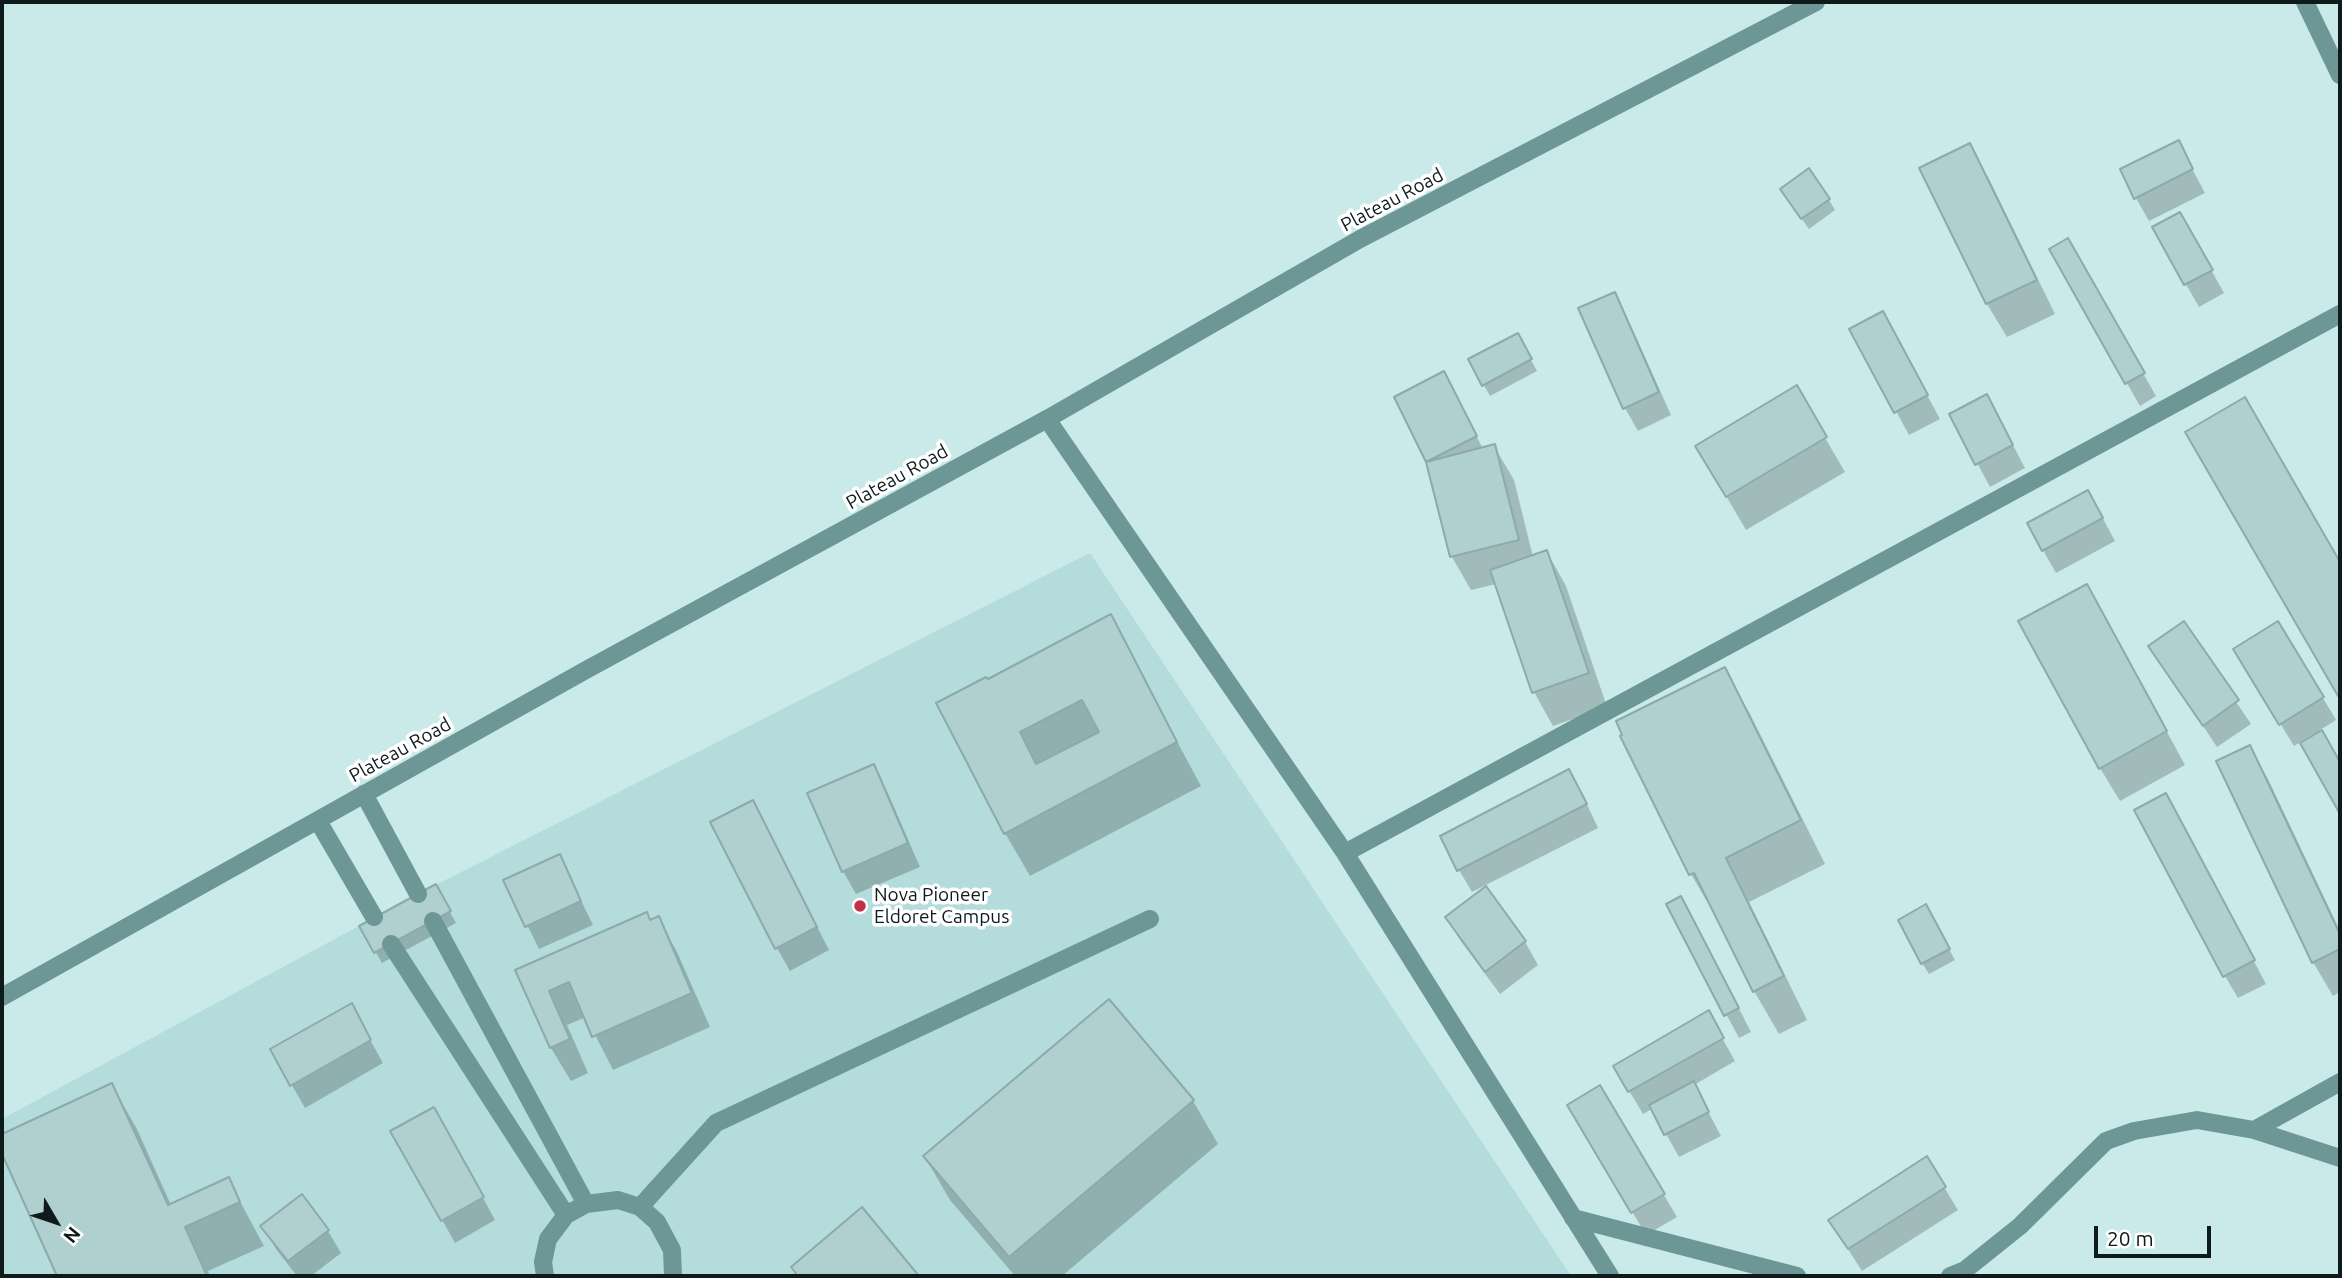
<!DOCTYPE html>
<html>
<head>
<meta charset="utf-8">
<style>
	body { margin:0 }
	#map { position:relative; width:2342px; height:1278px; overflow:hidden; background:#cae9e9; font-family:Ubuntu,sans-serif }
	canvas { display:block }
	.frame { position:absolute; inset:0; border:4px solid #0f1a1a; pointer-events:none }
	.north { position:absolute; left:21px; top:1187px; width:70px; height:70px; -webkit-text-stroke:5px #fff; paint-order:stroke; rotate:129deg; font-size:19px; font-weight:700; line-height:28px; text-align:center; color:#0f1a1a }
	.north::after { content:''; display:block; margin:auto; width:24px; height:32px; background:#0f1a1a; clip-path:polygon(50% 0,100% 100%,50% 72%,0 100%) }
	.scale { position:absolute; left:2094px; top:1226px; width:117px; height:32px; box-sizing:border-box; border:4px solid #0f1a1a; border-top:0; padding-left:9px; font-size:21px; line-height:24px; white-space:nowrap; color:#0f1a1a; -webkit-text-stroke:5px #fff; paint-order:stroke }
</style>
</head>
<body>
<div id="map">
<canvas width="2342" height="1278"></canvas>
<div class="frame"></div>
<div class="north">N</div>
<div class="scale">20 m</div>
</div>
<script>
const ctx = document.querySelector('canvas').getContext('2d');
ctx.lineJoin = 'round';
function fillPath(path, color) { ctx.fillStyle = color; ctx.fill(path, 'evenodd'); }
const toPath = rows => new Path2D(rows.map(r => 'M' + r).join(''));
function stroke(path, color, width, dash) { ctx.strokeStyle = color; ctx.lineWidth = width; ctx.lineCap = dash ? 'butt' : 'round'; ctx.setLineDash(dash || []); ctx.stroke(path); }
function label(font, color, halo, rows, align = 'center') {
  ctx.font = font + ' Ubuntu,sans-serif'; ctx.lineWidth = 7; ctx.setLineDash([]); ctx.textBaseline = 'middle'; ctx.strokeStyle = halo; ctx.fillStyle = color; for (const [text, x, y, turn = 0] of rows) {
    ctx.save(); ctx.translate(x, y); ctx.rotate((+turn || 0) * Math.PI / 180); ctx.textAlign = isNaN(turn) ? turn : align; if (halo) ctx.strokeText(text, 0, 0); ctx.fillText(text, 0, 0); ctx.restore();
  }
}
const built = toPath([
	[1090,553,1571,1276,2,1276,2,1119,418,894]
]);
const shadow = toPath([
	[2178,142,2205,193,2149,221,2136,198],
	[1969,145,1989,179,2055,314,2007,337,1987,304,1921,169],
	[1788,200,1829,200,1835,210,1809,229],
	[2180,214,2224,293,2199,307,2154,228],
	[2067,240,2156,396,2140,406,2051,250],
	[1614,294,1627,317,1671,415,1638,431,1625,408],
	[1852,330,1895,336,1940,419,1909,435],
	[1517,335,1537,371,1490,396,1470,360],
	[1796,388,1845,472,1746,530,1697,446],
	[1456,396,1483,449,1494,446,1514,480,1533,557,1547,552,1566,586,1607,707,1553,726,1534,692,1496,584,1471,590,1452,557,1428,461],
	[1987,396,2025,468,1990,487,1951,414],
	[2244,400,2340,565,2340,697,2187,433],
	[2101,515,2115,541,2056,573,2043,550],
	[1110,617,1201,786,1030,876,1005,833,987,682],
	[2106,620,2185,765,2120,801,2100,768],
	[2183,623,2251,724,2217,747,2150,646],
	[1724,669,1749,712,1825,864,1749,902,1807,1020,1779,1034,1754,991,1717,916,1716,917,1691,874],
	[2249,672,2323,698,2336,720,2320,730,2340,765,2340,810,2302,741,2294,746],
	[2250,747,2269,781,2340,931,2340,992,2333,996,2313,962],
	[873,766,886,789,920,867,856,894,843,871],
	[1582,794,1598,828,1472,892,1459,870],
	[2178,818,2266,984,2238,998,2225,976],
	[765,825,829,950,790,971,777,948],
	[559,856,593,925,539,949,505,880],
	[436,887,456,923,382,963,361,927],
	[1486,889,1525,942,1538,965,1500,994,1460,940,1447,917],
	[1668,905,1694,921,1751,1032,1739,1038],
	[1925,906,1955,960,1929,974,1922,963],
	[658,918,677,952,710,1027,613,1070,586,1017,567,1025,588,1073,571,1081,551,1048,518,971],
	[351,1006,383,1063,305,1108,272,1050],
	[1708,1013,1735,1061,1694,1085,1721,1136,1679,1157,1652,1109,1643,1114,1615,1067],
	[112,1086,137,1129,171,1205,228,1179,264,1246,208,1271,210,1276,59,1276,2,1150,2,1136],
	[1600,1088,1677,1217,1646,1235,1570,1106],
	[1193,1101,1218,1144,1062,1276,1015,1276,950,1200,925,1157],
	[393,1132,447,1132,495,1220,455,1243],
	[1944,1187,1958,1210,1862,1271,1844,1243],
	[862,1210,917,1276,798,1276,793,1267],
	[263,1226,328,1231,341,1253,311,1276,297,1276,276,1249]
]);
const building = toPath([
	[2179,140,2193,169,2134,199,2120,169,2179,140],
	[1970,143,2037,280,1986,304,1919,168,1970,143],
	[1809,168,1830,199,1801,219,1780,189,1809,168],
	[2180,212,2213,270,2184,285,2152,227,2180,212],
	[2068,238,2145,373,2125,384,2049,249,2068,238],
	[1615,292,1659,392,1623,409,1578,308,1615,292],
	[1883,311,1928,395,1894,413,1849,329,1883,311],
	[1518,333,1532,359,1482,386,1468,359,1518,333],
	[1444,371,1477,436,1426,462,1394,397,1444,371],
	[1797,385,1827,437,1726,497,1695,446,1797,385],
	[1987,394,2013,445,1975,465,1949,414,1987,394],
	[2245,397,2340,562,2340,694,2338,696,2185,432,2245,397],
	[1495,444,1519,540,1450,557,1426,462,1495,444],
	[2088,490,2103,518,2042,551,2027,523,2088,490],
	[1547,550,1589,673,1532,693,1490,570,1547,550],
	[2087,584,2167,731,2099,769,2018,621,2087,584],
	[1111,614,1177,742,1004,834,936,703,986,677,988,679,1111,614],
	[1082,700,1099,732,1036,764,1020,732,1082,700],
	[2184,621,2239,700,2203,726,2148,646,2184,621],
	[2278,621,2324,697,2279,725,2233,649,2278,621],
	[1725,667,1801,820,1726,858,1784,976,1753,992,1694,873,1689,875,1620,736,1622,735,1616,721,1725,667],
	[2322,730,2340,762,2340,814,2300,743,2322,730],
	[2250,745,2340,934,2340,949,2312,963,2216,761,2250,745],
	[874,764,908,843,842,872,807,793,874,764],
	[1569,769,1587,804,1457,871,1440,836,1569,769],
	[2166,793,2255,960,2223,977,2134,810,2166,793],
	[753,800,817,927,775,949,710,822,753,800],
	[560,854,581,901,525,927,503,880,560,854],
	[436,884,451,911,374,953,359,926,436,884],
	[1486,886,1526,941,1485,972,1445,917,1486,886],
	[1681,896,1739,1008,1724,1016,1666,904,1681,896],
	[1926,904,1950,949,1921,964,1898,920,1926,904],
	[647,912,650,920,659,916,692,993,592,1037,569,982,549,991,570,1039,550,1048,515,970,647,912],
	[1109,999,1194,1100,1009,1257,923,1156,1109,999],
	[352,1003,371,1040,290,1086,270,1049,352,1003],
	[1709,1010,1724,1038,1628,1092,1613,1066,1709,1010],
	[1694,1081,1709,1112,1664,1135,1649,1105,1694,1081],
	[112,1083,168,1205,229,1177,240,1202,185,1227,207,1276,57,1276,2,1154,2,1134,112,1083],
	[1600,1085,1665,1194,1631,1213,1567,1105,1600,1085],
	[434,1107,484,1197,441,1221,390,1131,434,1107],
	[1927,1156,1946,1187,1848,1249,1828,1220,1927,1156],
	[302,1194,329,1230,288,1261,260,1226,302,1194],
	[862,1207,919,1276,798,1276,791,1267,862,1207]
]);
const service = toPath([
	[364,794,418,894],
	[318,821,374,917],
	[433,921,586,1204],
	[391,944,566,1215],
	[640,1207,716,1123,1150,919],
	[545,1276,543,1262,548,1239,566,1215,586,1204,618,1200,640,1207,657,1222,672,1250,673,1276]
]);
const minor = toPath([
	[2305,2,2340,75],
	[1047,419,1345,853,1610,1276],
	[1345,853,2340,314],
	[2254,1130,2340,1082],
	[1573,1218,1797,1276],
	[1950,1276,1965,1270,2020,1226,2106,1141,2134,1131,2197,1120,2254,1130,2340,1158]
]);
const tertiary = toPath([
	[2,997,586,670,1047,419,1360,239,1816,2]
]);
const markers = [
	[860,906,7,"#c03049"]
];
const streetNames = [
	["Plateau Road",1392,200,-28],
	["Plateau Road",897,477,-29],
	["Plateau Road",400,750,-29]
];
const poiNames = [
	["Nova Pioneer",874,895],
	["Eldoret Campus",874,917]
];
fillPath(built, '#b4dcdc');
fillPath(shadow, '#0003');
fillPath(building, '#b0cfcf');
stroke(building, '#8daaaa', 2);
stroke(service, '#6d9696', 18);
stroke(minor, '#6d9696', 18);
stroke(tertiary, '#6d9696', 18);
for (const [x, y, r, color] of markers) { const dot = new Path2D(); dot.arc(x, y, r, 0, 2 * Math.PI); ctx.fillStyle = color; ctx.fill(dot); stroke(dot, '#fff', 2.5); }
label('19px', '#0f1a1a', '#fff', streetNames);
label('19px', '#0f1a1a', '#fff', poiNames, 'left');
</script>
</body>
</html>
